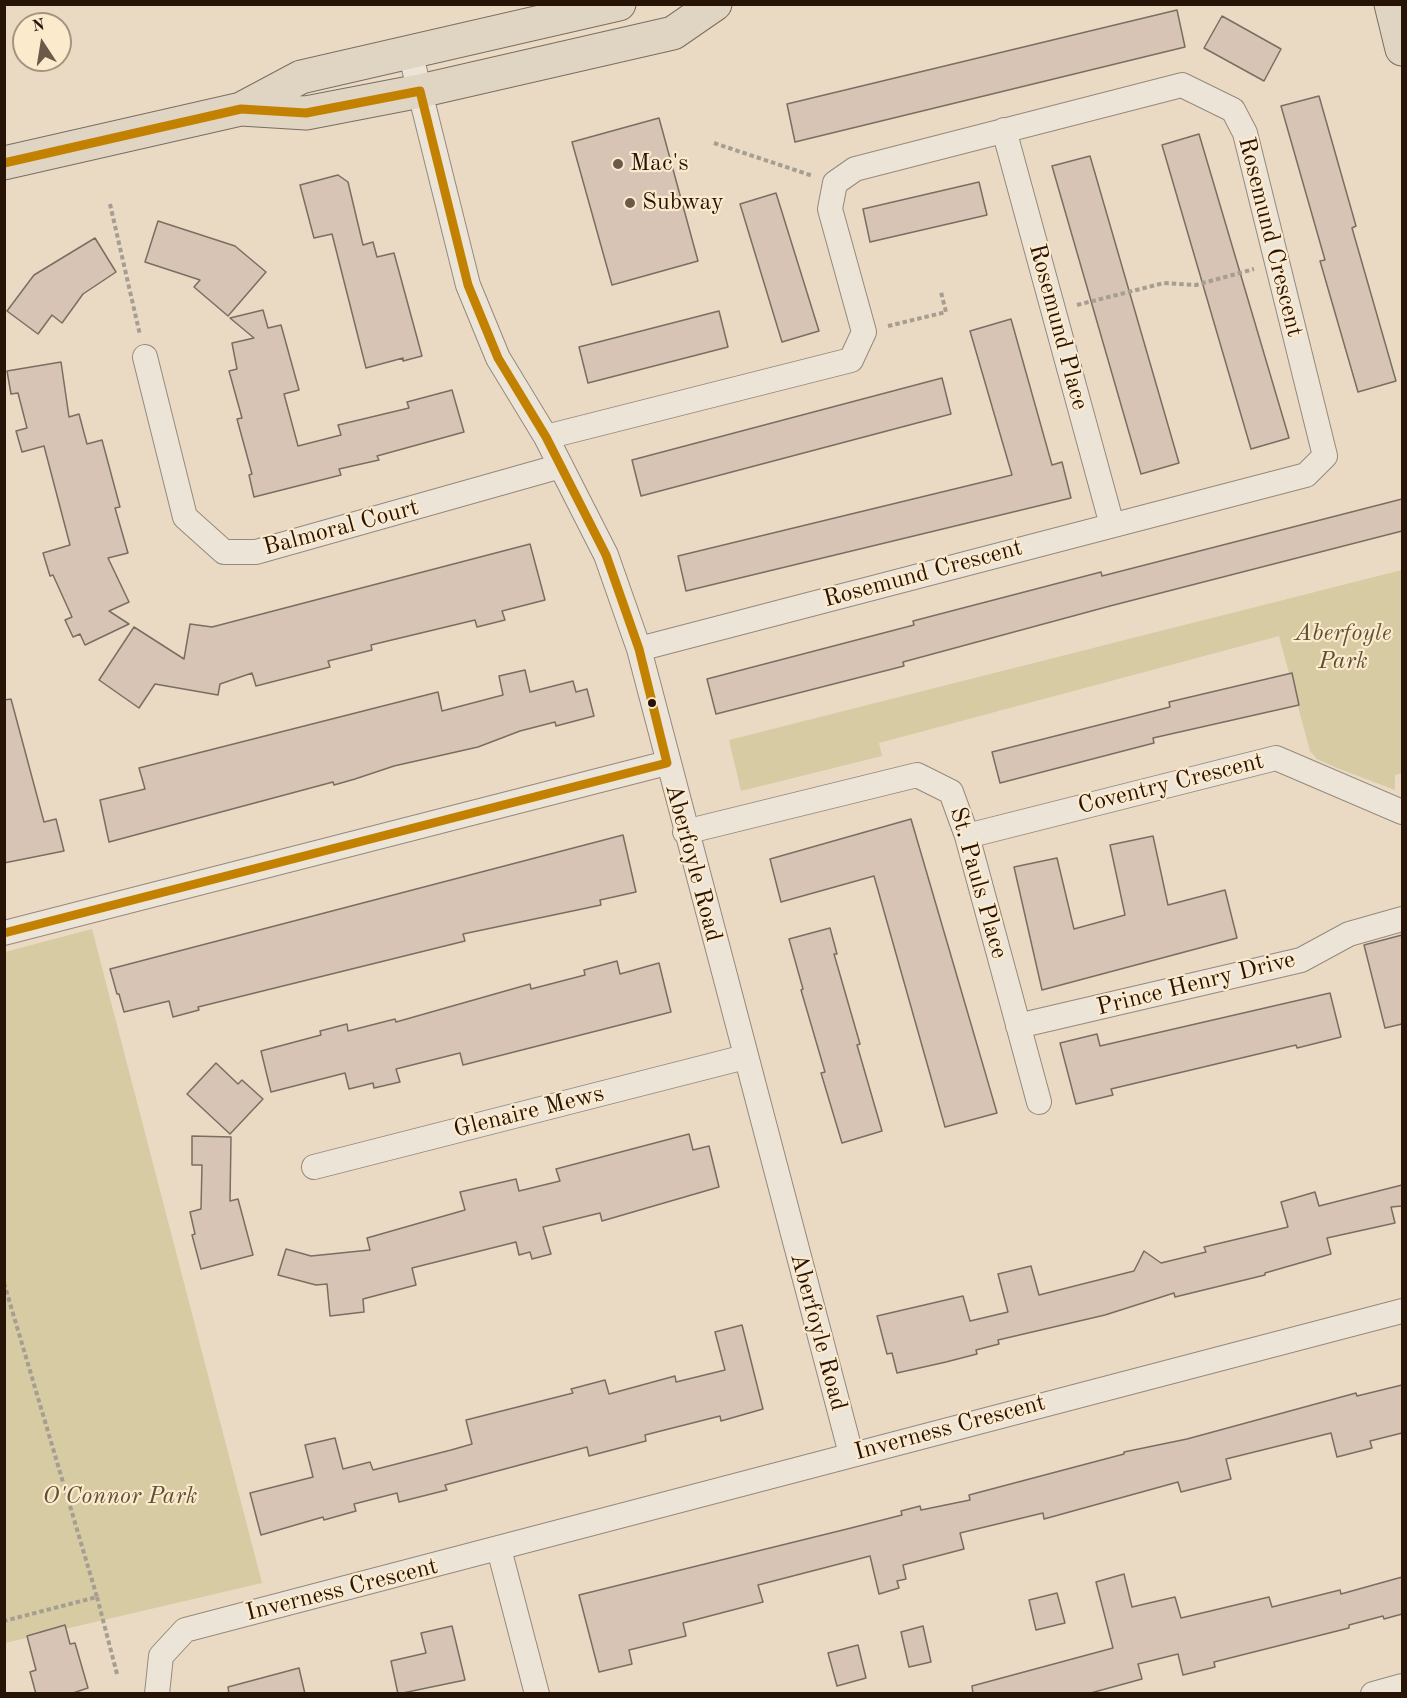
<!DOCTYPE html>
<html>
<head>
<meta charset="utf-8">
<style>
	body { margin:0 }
	#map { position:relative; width:1407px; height:1698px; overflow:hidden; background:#eadac3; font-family:"Old Standard TT",serif }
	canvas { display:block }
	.frame { position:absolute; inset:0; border:6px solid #281307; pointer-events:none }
	.north { position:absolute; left:12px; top:12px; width:60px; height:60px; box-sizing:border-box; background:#fceacd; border:2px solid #a7947e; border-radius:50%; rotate:348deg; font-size:16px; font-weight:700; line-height:24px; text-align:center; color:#281307 }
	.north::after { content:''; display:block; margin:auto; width:21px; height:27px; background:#6c5949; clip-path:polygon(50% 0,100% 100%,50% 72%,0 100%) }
</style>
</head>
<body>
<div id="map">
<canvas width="1407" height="1698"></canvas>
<div class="frame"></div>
<div class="north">N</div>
</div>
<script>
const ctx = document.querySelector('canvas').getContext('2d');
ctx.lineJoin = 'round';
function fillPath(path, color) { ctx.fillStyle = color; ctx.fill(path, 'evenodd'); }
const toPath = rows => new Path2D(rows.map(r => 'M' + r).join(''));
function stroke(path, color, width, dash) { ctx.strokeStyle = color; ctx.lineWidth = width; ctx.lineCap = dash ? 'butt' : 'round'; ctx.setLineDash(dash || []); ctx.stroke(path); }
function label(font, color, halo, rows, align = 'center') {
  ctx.font = font + ' "Old Standard TT",serif'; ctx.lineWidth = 4.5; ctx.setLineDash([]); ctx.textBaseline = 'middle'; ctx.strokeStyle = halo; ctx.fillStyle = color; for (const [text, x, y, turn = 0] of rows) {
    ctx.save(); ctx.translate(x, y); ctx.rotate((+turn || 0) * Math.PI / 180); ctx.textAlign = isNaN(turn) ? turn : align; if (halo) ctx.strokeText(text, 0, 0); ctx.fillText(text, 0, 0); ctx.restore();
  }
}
const green = toPath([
	[1402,570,1402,773,1395,775,1395,790,1337,768,1317,759,1310,751,1279,636,879,743,882,756,741,791,729,740],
	[92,929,262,1583,5,1643,5,952]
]);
const building = toPath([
	[1177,10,1185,47,795,142,787,104,1177,10],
	[1222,16,1281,49,1264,81,1204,48,1222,16],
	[1319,96,1356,226,1352,228,1396,381,1358,392,1320,261,1325,260,1281,106,1319,96],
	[659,118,698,261,612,285,572,142,659,118],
	[1199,134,1289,438,1251,449,1162,145,1199,134],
	[1090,156,1179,463,1141,474,1052,166,1090,156],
	[338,175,348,182,363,245,373,242,377,257,394,253,422,356,403,361,403,358,366,368,332,234,314,238,300,185,338,175],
	[979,182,987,215,870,242,863,209,979,182],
	[776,193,819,331,782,342,740,204,776,193],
	[158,221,235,246,266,272,228,316,194,287,200,280,145,262,158,221],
	[95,238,116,272,83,294,62,323,52,315,38,334,7,311,34,275,95,238],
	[263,310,268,328,281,325,299,390,284,394,298,446,341,435,338,425,409,408,407,402,452,390,464,432,377,456,379,460,339,469,341,475,254,497,249,475,252,474,237,419,242,418,229,371,237,369,232,343,254,338,230,318,263,310],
	[719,311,728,347,588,383,579,347,719,311],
	[1011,319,1052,465,1062,462,1071,498,686,591,678,556,1012,475,970,331,1011,319],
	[61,362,69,417,79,414,87,444,102,440,120,507,115,508,128,553,108,558,129,602,109,611,129,624,85,645,80,634,73,637,65,620,72,617,53,575,50,576,43,553,70,545,44,446,22,452,16,431,27,428,18,393,11,394,7,371,61,362],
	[942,378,951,414,641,496,632,460,942,378],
	[1402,499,1402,531,1110,606,903,662,904,666,716,714,707,679,914,625,913,621,1101,572,1102,576,1402,499],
	[530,544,545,600,502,611,505,620,477,627,475,620,371,645,372,650,328,661,330,667,256,686,252,673,220,684,218,695,155,684,139,708,99,680,134,627,184,659,190,624,212,627,530,544],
	[525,670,530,692,573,681,576,692,587,689,594,716,556,726,555,722,520,731,478,747,394,766,355,779,334,785,333,782,109,842,100,800,145,789,139,768,438,692,442,711,503,695,499,676,525,670],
	[1292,673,1299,705,1153,738,1154,743,1000,783,992,752,1170,707,1169,702,1292,673],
	[11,699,44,822,56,819,64,851,4,863,4,700,11,699],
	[911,819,997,1113,945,1127,874,876,781,902,770,859,911,819],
	[623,835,636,892,600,900,601,905,463,934,465,941,198,1007,199,1010,173,1017,169,1001,124,1012,119,994,117,994,110,969,623,835],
	[1153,836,1168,905,1225,890,1237,938,1042,990,1014,867,1057,858,1074,929,1125,915,1110,845,1153,836],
	[830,928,837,954,834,954,860,1044,857,1045,882,1131,842,1143,821,1073,825,1072,801,990,803,989,789,939,830,928],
	[1402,935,1402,1024,1385,1028,1364,945,1402,935],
	[617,961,620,974,659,963,671,1012,463,1065,460,1053,396,1069,400,1082,374,1088,373,1083,349,1089,345,1073,271,1092,261,1051,321,1035,320,1031,347,1024,348,1031,395,1019,396,1022,530,984,531,989,585,975,584,970,617,961],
	[1330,993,1341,1037,1297,1048,1296,1045,1111,1089,1113,1095,1076,1104,1060,1043,1097,1034,1100,1046,1330,993],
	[216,1063,238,1084,242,1080,263,1099,230,1134,187,1094,216,1063],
	[689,1134,693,1150,709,1146,719,1187,602,1221,600,1213,543,1227,551,1254,532,1259,530,1252,519,1255,516,1242,412,1268,416,1285,363,1299,364,1312,330,1316,327,1284,316,1285,278,1275,286,1249,311,1256,370,1250,367,1238,465,1210,460,1192,516,1179,519,1191,560,1181,556,1169,689,1134],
	[192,1136,231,1137,230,1201,238,1199,253,1255,201,1269,192,1235,195,1234,190,1212,201,1209,202,1165,192,1165,192,1136],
	[1402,1185,1402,1206,1391,1207,1395,1223,1327,1238,1331,1254,1265,1273,1265,1275,1175,1297,1174,1293,1105,1315,998,1340,999,1344,976,1350,977,1354,946,1362,897,1373,892,1353,887,1354,877,1316,963,1296,970,1321,1008,1312,998,1274,1031,1266,1039,1295,1134,1271,1144,1251,1161,1263,1206,1252,1204,1247,1288,1227,1281,1202,1315,1192,1319,1206,1402,1185],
	[742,1325,763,1409,721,1421,720,1416,645,1435,646,1441,589,1456,587,1447,445,1485,447,1490,399,1502,397,1493,354,1504,356,1511,324,1520,323,1517,261,1535,250,1493,313,1477,305,1445,335,1438,343,1469,370,1462,373,1470,451,1450,472,1444,466,1420,573,1393,571,1389,605,1380,609,1394,675,1376,676,1382,725,1370,715,1332,742,1325],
	[1402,1385,1402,1433,1370,1441,1372,1448,1337,1457,1331,1433,1226,1459,1231,1479,1181,1492,1178,1482,1044,1519,1043,1513,960,1533,964,1549,903,1565,906,1579,897,1581,899,1588,879,1594,870,1556,758,1585,763,1602,683,1623,686,1636,629,1650,632,1664,599,1672,579,1595,847,1529,902,1515,901,1511,920,1506,921,1510,970,1500,969,1495,1124,1454,1124,1452,1187,1439,1356,1393,1357,1396,1402,1385],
	[1124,1574,1132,1607,1175,1597,1181,1618,1269,1597,1272,1607,1340,1590,1341,1594,1402,1577,1402,1614,1384,1619,1383,1616,1349,1625,1349,1628,1214,1662,1215,1667,1183,1675,1178,1654,1138,1664,1142,1679,1087,1694,973,1694,972,1686,1113,1648,1096,1582,1124,1574],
	[1057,1593,1065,1623,1036,1630,1029,1600,1057,1593],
	[65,1625,70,1644,75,1643,88,1688,70,1694,36,1694,30,1672,36,1670,27,1636,65,1625],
	[452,1626,465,1680,398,1694,391,1661,426,1653,421,1633,452,1626],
	[923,1626,931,1662,909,1667,901,1632,923,1626],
	[858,1645,866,1678,837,1686,828,1653,858,1645],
	[299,1668,305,1694,229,1694,228,1687,299,1668]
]);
const path = toPath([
	[714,143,813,176],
	[110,204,140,335],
	[1077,305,1164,283,1196,285,1254,269],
	[888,326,946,312,941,292],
	[4,1283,97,1597,4,1621],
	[97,1597,117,1674]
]);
const street = toPath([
	[410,52,468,285,498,358,546,437,606,555,639,649,851,1454],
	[1004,130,1112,525],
	[145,357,185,517,224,552,256,552,561,466],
	[546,437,851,360,864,332,830,209,835,183,855,169,1182,85,1233,110,1245,133,1325,456,1306,475,639,649],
	[685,832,917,775,951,792,967,836,1039,1102],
	[967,836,1276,758,1402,812],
	[4,933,667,763],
	[1018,1026,1301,960,1349,934,1402,919],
	[314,1167,745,1057],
	[499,1549,537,1694],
	[157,1694,161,1656,185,1630,1402,1311],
	[1373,1694,1402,1686]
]);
const primary = toPath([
	[1391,4,1402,49],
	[241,109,306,113,420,91,673,33,715,4],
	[4,163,241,109,301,77,619,4]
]);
const bus1 = toPath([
	[4,163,241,109,306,113,420,91,468,285,498,358,546,437,606,555,639,649,667,763,4,933]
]);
const markers = [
	[618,164,6,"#6c5949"],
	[630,203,6,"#6c5949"],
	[652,703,5,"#281307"]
];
const poiNames = [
	["Mac's",630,164],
	["Subway",642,203]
];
const streetNames = [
	["Rosemund Crescent",1270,237,76],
	["Rosemund Place",1058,327,75],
	["Balmoral Court",341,528,-15],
	["Rosemund Crescent",923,574,-15],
	["Coventry Crescent",1171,784,-14],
	["Aberfoyle Road",693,863,75],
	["St. Pauls Place",978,883,74],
	["Prince Henry Drive",1196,984,-14],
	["Glenaire Mews",529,1112,-14],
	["Aberfoyle Road",818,1332,75],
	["Inverness Crescent",950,1428,-15],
	["Inverness Crescent",342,1590,-14]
];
const parkNames = [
	["Aberfoyle",1343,634],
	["Park",1343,662],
	["O'Connor Park",120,1497]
];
fillPath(green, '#d6cba3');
fillPath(building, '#d7c4b5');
stroke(building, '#796e62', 1.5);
stroke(street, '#95897b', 26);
stroke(primary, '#796e62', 35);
stroke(path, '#a69e93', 4, [4.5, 3]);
stroke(street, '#ede4d8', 24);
stroke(primary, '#e0d4c3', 33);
stroke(bus1, '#c38102', 9);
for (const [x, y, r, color] of markers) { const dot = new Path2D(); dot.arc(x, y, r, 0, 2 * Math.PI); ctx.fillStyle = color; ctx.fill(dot); stroke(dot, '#fceacd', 2); }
label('24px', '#281307', '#fceacd', poiNames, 'left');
label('24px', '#281307', '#fceacd', streetNames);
label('italic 24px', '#5f4f34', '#fceacd', parkNames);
</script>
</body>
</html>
